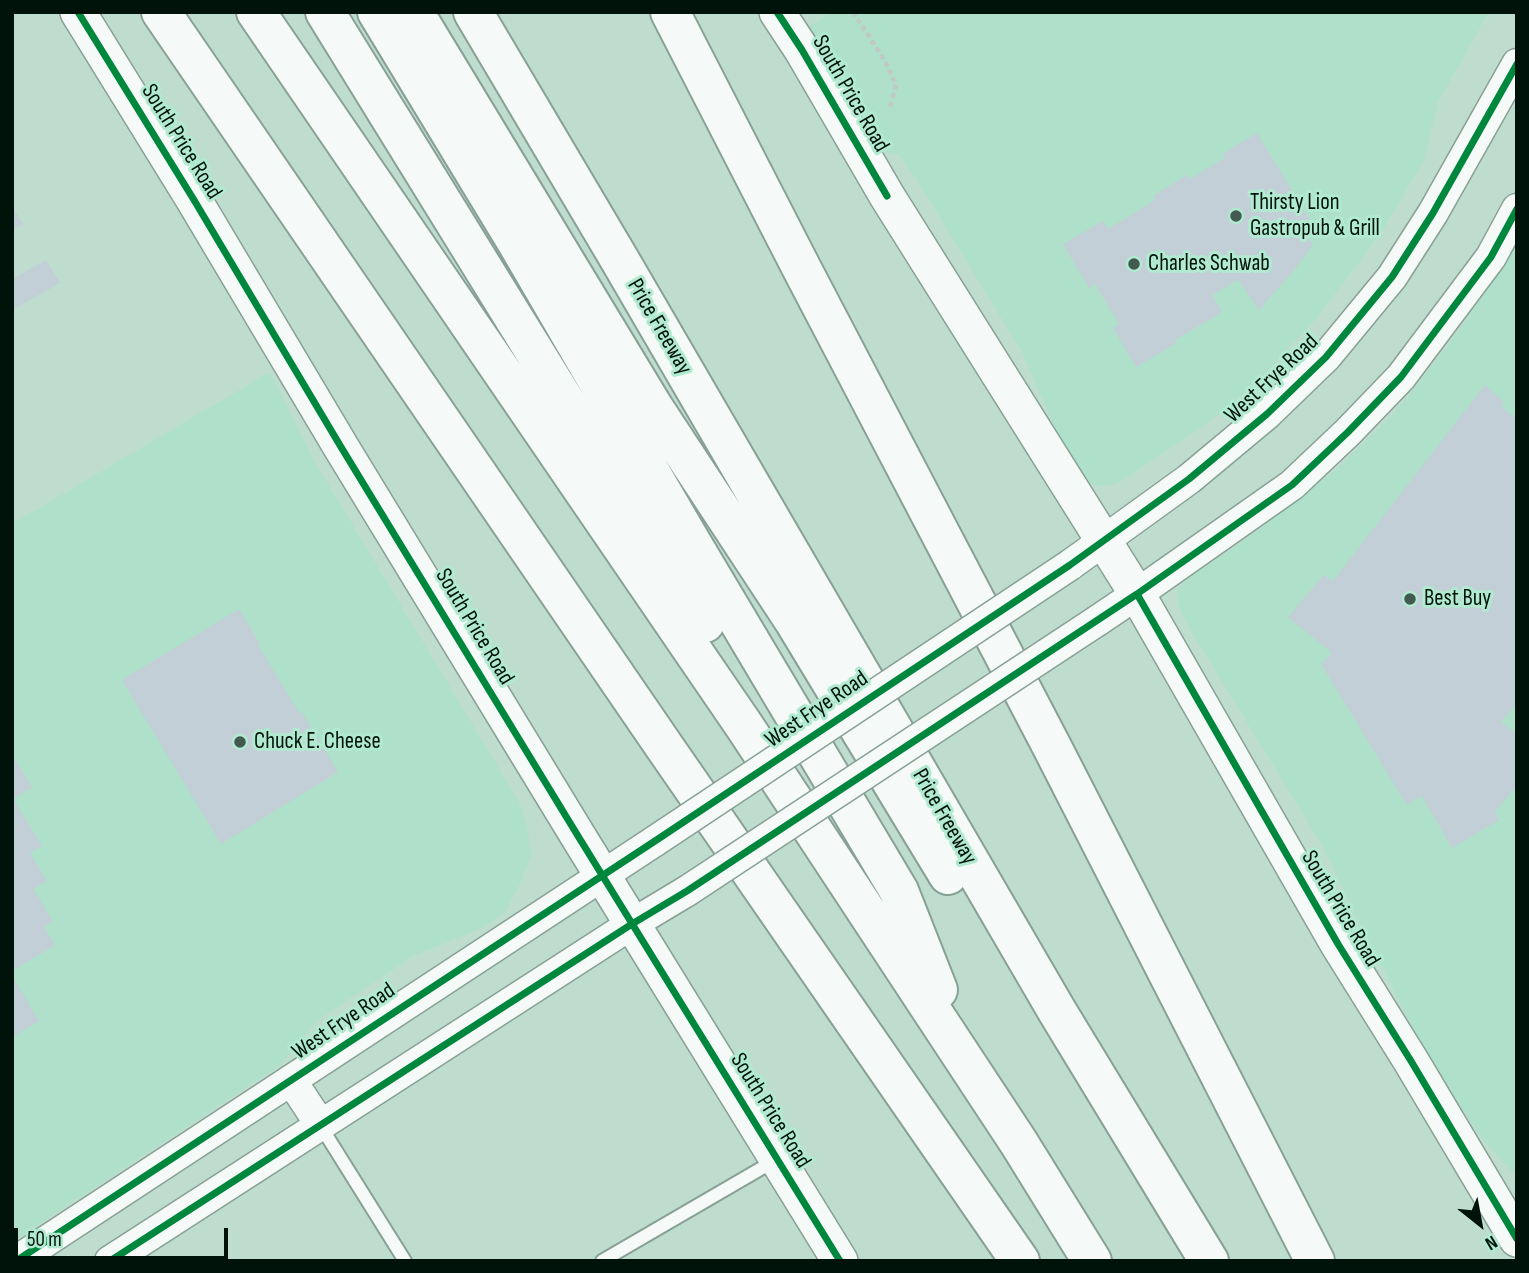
<!DOCTYPE html>
<html>
<head>
<meta charset="utf-8">
<style>
	body { margin:0 }
	#map { position:relative; width:1529px; height:1273px; overflow:hidden; background:#beddcf; font-family:"Sofia Sans Condensed",sans-serif }
	canvas { display:block }
	.frame { position:absolute; inset:0; border:14px solid #00130b; pointer-events:none }
	.north { position:absolute; left:1445px; top:1189px; width:70px; height:70px; -webkit-text-stroke:5px #b1ead0; paint-order:stroke; rotate:149deg; font-size:19px; font-weight:700; line-height:28px; text-align:center; color:#00130b }
	.north::after { content:''; display:block; margin:auto; width:24px; height:32px; background:#00130b; clip-path:polygon(50% 0,100% 100%,50% 72%,0 100%) }
	.scale { position:absolute; left:14px; top:1228px; width:214px; height:32px; box-sizing:border-box; border:4px solid #00130b; border-top:0; padding-left:9px; font-size:21px; line-height:24px; white-space:nowrap; color:#00130b; -webkit-text-stroke:5px #b1ead0; paint-order:stroke }
</style>
</head>
<body>
<div id="map">
<canvas width="1529" height="1273"></canvas>
<div class="frame"></div>
<div class="north">N</div>
<div class="scale">50 m</div>
</div>
<script>
const ctx = document.querySelector('canvas').getContext('2d');
ctx.lineJoin = 'round';
function fillPath(path, color) { ctx.fillStyle = color; ctx.fill(path, 'evenodd'); }
const toPath = rows => new Path2D(rows.map(r => 'M' + r).join(''));
function stroke(path, color, width, dash) { ctx.strokeStyle = color; ctx.lineWidth = width; ctx.lineCap = dash ? 'butt' : 'round'; ctx.setLineDash(dash || []); ctx.stroke(path); }
function label(font, color, halo, rows, align = 'center') {
  ctx.font = font + ' "Sofia Sans Condensed",sans-serif'; ctx.lineWidth = 6; ctx.setLineDash([]); ctx.textBaseline = 'middle'; ctx.strokeStyle = halo; ctx.fillStyle = color; for (const [text, x, y, turn = 0] of rows) {
    ctx.save(); ctx.translate(x, y); ctx.rotate((+turn || 0) * Math.PI / 180); ctx.textAlign = isNaN(turn) ? turn : align; if (halo) ctx.strokeText(text, 0, 0); ctx.fillText(text, 0, 0); ctx.restore();
  }
}
const built = toPath([
	[831,12,1489,12,1438,102,1424,160,1383,230,1316,319,1261,377,1212,420,1123,480,1112,485,1094,485,1080,478,1071,465,1023,354,916,178,899,155,880,150,805,29],
	[1517,243,1517,1177,1481,1137,1426,1055,1320,842,1184,619,1178,604,1177,590,1188,578,1238,545,1338,468,1397,410,1453,339,1504,264],
	[270,372,313,459,519,802,527,825,531,855,521,882,505,912,482,928,415,955,318,1020,280,1065,12,1242,12,524]
]);
const building = toPath([
	[1257,133,1317,232,1307,237,1313,245,1294,270,1259,310,1238,280,1212,295,1222,312,1175,340,1177,343,1136,367,1113,328,1119,324,1095,284,1089,288,1063,244,1103,221,1108,229,1155,200,1153,196,1187,175,1189,179,1225,158,1223,154],
	[12,206,23,224,12,230],
	[46,260,60,283,12,310,12,279],
	[1485,385,1504,402,1501,407,1517,419,1517,703,1501,722,1517,734,1517,785,1495,812,1499,820,1452,848,1422,796,1407,805,1321,664,1332,653,1288,617,1324,575,1333,581],
	[239,609,260,644,258,645,299,713,301,711,338,772,221,844,122,680],
	[12,754,32,787,13,799,42,846,30,853,47,881,33,889,53,921,44,927,55,945,12,971],
	[12,976,39,1021,12,1037]
]);
const path = toPath([
	[853,12,885,61,896,85,890,108]
]);
const service = toPath([
	[320,1125,405,1261],
	[602,1261,774,1161]
]);
const tertiary = toPath([
	[1070,565,1189,479,1267,414,1326,357,1392,277,1433,213,1517,64],
	[1097,621,1137,594,1292,485,1348,432,1401,377,1491,257,1517,209],
	[291,1080,320,1124],
	[16,1261,655,841],
	[110,1261,632,924,687,891]
]);
const secondary = toPath([
	[78,12,194,200,341,447,578,836,840,1261],
	[777,12,802,50,887,196,1137,594,1338,944,1411,1061,1517,1239]
]);
const motorway = toPath([
	[161,12,666,749,1020,1261],
	[256,12,745,727,1019,1143,1092,1261],
	[325,12,623,495,705,623],
	[377,12,517,243,693,545,899,891,938,990],
	[414,12,654,408,794,621,948,875],
	[473,12,621,262,1057,1011,1209,1261],
	[670,12,802,269,1051,745,1315,1261]
]);
const tertiaryBridge = toPath([
	[655,841,1070,565],
	[687,891,1097,621]
]);
const cycleway = toPath([
	[78,12,194,200,341,447,578,836,840,1261],
	[777,12,802,50,887,196],
	[1137,594,1338,944,1411,1061,1517,1239],
	[16,1261,655,841,1070,565,1189,479,1267,414,1326,357,1392,277,1433,213,1517,64],
	[110,1261,632,924,687,891,1137,594,1292,485,1348,432,1401,377,1491,257,1517,209]
]);
const markers = [
	[1236,216,7,"#425a50"],
	[1134,264,7,"#425a50"],
	[1410,599,7,"#425a50"],
	[240,742,7,"#425a50"]
];
const streetNames = [
	["South Price Road",850,94,60],
	["South Price Road",181,142,58],
	["Price Freeway",659,327,60],
	["West Frye Road",1272,379,-43],
	["South Price Road",474,627,59],
	["West Frye Road",817,710,-34],
	["Price Freeway",944,817,60],
	["South Price Road",1340,909,59],
	["West Frye Road",344,1022,-34],
	["South Price Road",770,1111,58]
];
const poiNames = [
	["Thirsty Lion",1250,203],
	["Gastropub & Grill",1250,229],
	["Charles Schwab",1148,264],
	["Best Buy",1424,599],
	["Chuck E. Cheese",254,742]
];
fillPath(built, '#afe0ca');
fillPath(building, '#c2cfd6');
stroke(service, '#88a095', 16);
stroke(tertiary, '#88a095', 33);
stroke(secondary, '#88a095', 38);
stroke(motorway, '#88a095', 42);
stroke(path, '#c0c9c5', 4.5, [5, 3.5]);
stroke(service, '#f5faf8', 12);
stroke(tertiary, '#f5faf8', 30);
stroke(secondary, '#f5faf8', 35);
stroke(motorway, '#f5faf8', 38);
stroke(tertiaryBridge, '#88a095', 33, []);
stroke(tertiaryBridge, '#f5faf8', 30);
stroke(cycleway, '#00873e', 7);
for (const [x, y, r, color] of markers) { const dot = new Path2D(); dot.arc(x, y, r, 0, 2 * Math.PI); ctx.fillStyle = color; ctx.fill(dot); stroke(dot, '#b1ead0', 2.5); }
label('23px', '#00130b', '#b1ead0', streetNames);
label('23px', '#00130b', '#b1ead0', poiNames, 'left');
</script>
</body>
</html>
